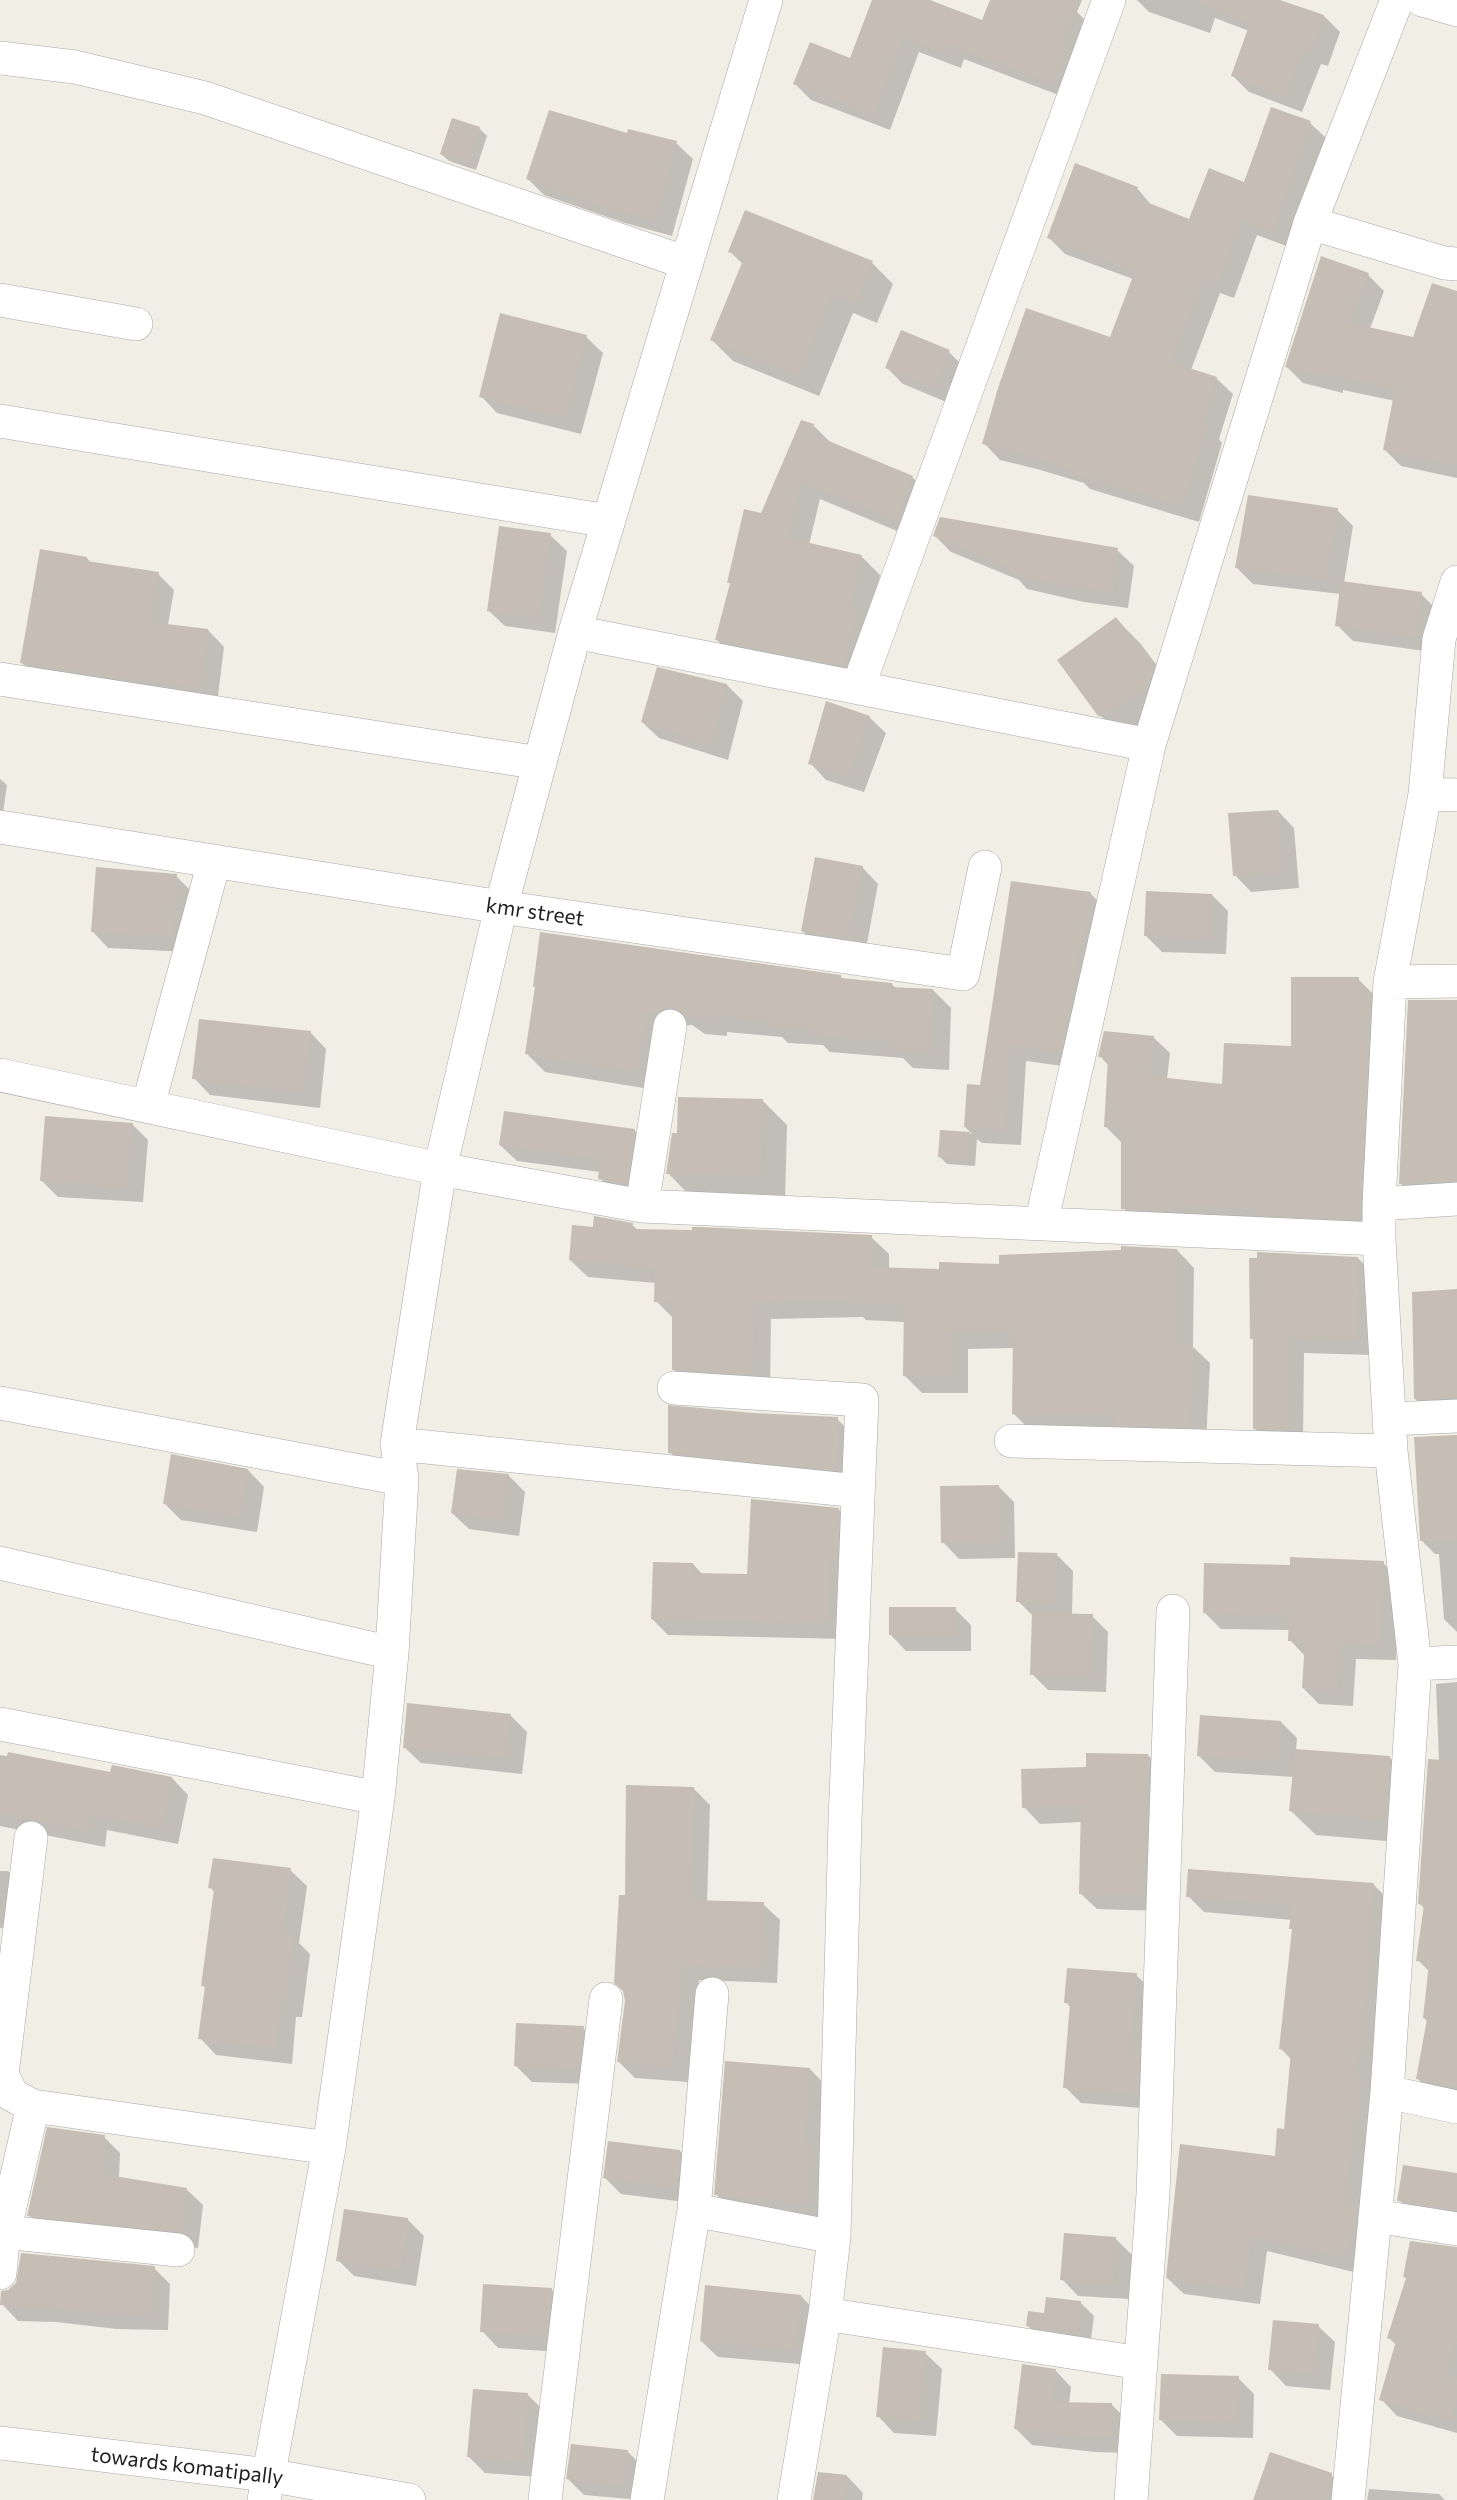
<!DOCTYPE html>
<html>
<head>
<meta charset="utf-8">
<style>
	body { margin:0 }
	canvas { display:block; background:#f1eee6 }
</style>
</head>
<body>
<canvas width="1457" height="2500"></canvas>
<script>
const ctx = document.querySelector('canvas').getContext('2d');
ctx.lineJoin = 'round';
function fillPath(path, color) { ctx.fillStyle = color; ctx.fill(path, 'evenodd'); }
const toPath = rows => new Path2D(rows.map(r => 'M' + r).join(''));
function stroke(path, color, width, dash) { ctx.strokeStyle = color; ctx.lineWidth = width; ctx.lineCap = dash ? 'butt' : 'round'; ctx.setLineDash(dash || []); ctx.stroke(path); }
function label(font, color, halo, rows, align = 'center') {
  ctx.font = font + ' Commissioner,sans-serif'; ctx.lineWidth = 6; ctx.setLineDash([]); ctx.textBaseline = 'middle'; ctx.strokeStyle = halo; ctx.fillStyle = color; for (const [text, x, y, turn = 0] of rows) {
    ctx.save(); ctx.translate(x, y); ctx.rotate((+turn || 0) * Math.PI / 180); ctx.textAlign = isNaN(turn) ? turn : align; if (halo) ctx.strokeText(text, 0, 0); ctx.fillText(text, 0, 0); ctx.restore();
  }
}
const shadow = toPath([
	[873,0,926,0,983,22,991,0,1082,0,1077,12,1090,25,1069,99,964,59,961,68,919,52,890,130,811,100,795,84,850,59],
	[1137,0,1275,0,1324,16,1340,32,1328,66,1321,64,1302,112,1249,92,1233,76,1249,31,1215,18,1210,33,1149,12],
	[1310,123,1327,139,1289,247,1257,235,1234,298,1220,293,1191,370,1216,378,1233,394,1219,439,1222,443,1199,522,1090,489,1084,483,1037,469,1000,460,984,443,1110,339,1133,279,1065,254,1049,238,1137,188,1152,206,1190,221,1244,184],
	[479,128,487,136,476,170,449,161,441,154],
	[628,135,676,143,693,159,672,236,625,223,544,195,528,179],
	[730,252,872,263,893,284,877,323,853,313,819,396,733,361,712,340,743,264],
	[1368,275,1384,291,1370,329,1414,339,1457,293,1457,478,1401,466,1385,450,1395,401,1343,390,1343,393,1303,383,1287,367],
	[586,337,603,353,581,434,497,413,481,396],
	[949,352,965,368,951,404,903,384,887,368],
	[813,425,832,444,913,478,932,497,914,538,820,499,809,545,861,556,880,575,869,625,863,684,735,658,716,639,731,584,729,582,762,515],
	[1337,510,1353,526,1344,583,1421,594,1437,610,1432,652,1353,641,1337,625,1341,594,1253,584,1237,568],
	[550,535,567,551,555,633,505,626,488,610],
	[935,536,1117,550,1134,566,1128,608,1084,602,1027,589,1019,580,951,552],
	[87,558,91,563,158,574,174,590,168,625,208,630,224,647,217,704,38,679,22,663],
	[1116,619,1140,643,1177,692,1125,740,1100,715],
	[727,685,743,701,728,760,659,738,642,722],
	[869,717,886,733,864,792,826,780,810,763],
	[0,779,7,785,2,819,0,819],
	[1278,811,1294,828,1299,888,1251,892,1235,875],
	[862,867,878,884,865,954,819,947,802,931],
	[176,876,192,892,188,952,108,948,92,931],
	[1090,893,1107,910,1077,1068,1026,1061,1021,1145,982,1143,977,1139,975,1166,947,1164,939,1156,941,1131,972,1134,965,1127,981,1086],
	[1212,895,1228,911,1226,954,1162,952,1146,936],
	[841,977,844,980,892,984,896,989,933,990,951,1008,949,1070,913,1068,903,1058,830,1052,823,1045,788,1043,782,1037,727,1032,727,1036,705,1034,692,1025,681,1026,656,1090,545,1072,526,1053,537,988],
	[1358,979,1374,995,1376,1235,1139,1224,1123,1208,1122,1143,1105,1126,1109,1066,1100,1056,1153,1037,1170,1053,1167,1079,1223,1085,1293,1048],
	[1457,1000,1457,1197,1417,1200,1400,1183,1409,1002],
	[310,1032,326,1049,320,1108,210,1095,194,1078],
	[763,1101,787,1125,785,1200,692,1198,668,1173],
	[132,1124,148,1140,143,1202,58,1197,41,1180],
	[634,1130,651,1147,642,1200,616,1195,600,1178,600,1172,517,1161,500,1145],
	[632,1225,638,1230,871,1237,889,1254,889,1269,941,1270,1177,1250,1194,1268,1193,1347,1210,1363,1206,1444,1031,1431,1014,1414,1014,1348,968,1349,968,1393,922,1393,905,1376,905,1322,866,1320,863,1317,771,1319,770,1391,691,1387,673,1369,673,1318,656,1301,656,1283,588,1277,570,1260,594,1228],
	[1358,1258,1374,1275,1372,1355,1304,1353,1303,1445,1271,1444,1254,1428,1254,1341,1252,1338],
	[1457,1291,1457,1411,1429,1413,1415,1399],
	[753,1415,837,1419,854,1435,853,1486,686,1469,670,1452],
	[1457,1436,1457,1632,1444,1619,1439,1554,1435,1554,1421,1540],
	[248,1470,264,1487,257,1532,181,1520,165,1504],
	[509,1476,525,1492,519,1536,469,1529,452,1513],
	[998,1486,1014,1502,1015,1558,959,1559,943,1542],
	[838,1509,855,1526,844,1639,668,1635,652,1619,693,1564,703,1575,749,1576],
	[1057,1555,1073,1571,1072,1615,1092,1616,1108,1632,1106,1692,1048,1690,1032,1674,1034,1617,1018,1601],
	[1383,1563,1400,1579,1396,1660,1356,1659,1353,1706,1319,1704,1303,1688,1305,1656,1290,1640,1290,1630,1221,1629,1204,1612,1291,1566],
	[955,1609,971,1625,971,1651,906,1651,890,1634],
	[1457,1682,1457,2099,1434,2095,1418,2079,1428,2022,1424,2018,1430,1972,1418,1960,1425,1909,1420,1904,1439,1762,1436,1684],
	[510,1715,527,1732,522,1774,421,1763,404,1747],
	[1281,1722,1297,1738,1296,1750,1390,1758,1414,1782,1410,1843,1316,1835,1291,1811,1294,1777,1215,1772,1198,1755],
	[0,1755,111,1774,172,1778,188,1795,178,1844,107,1830,105,1847,0,1826],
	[1148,1755,1164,1772,1160,1911,1097,1909,1080,1893,1082,1822,1040,1824,1024,1807,1087,1768],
	[693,1788,710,1805,707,1902,763,1904,780,1920,777,1983,699,1980,688,2082,635,2078,619,2062,626,2001,626,1896],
	[290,1870,307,1886,299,1943,310,1954,302,2017,296,2017,292,2064,216,2055,200,2038,206,1989,202,1985,215,1893,210,1887],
	[0,1871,8,1871,24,1887,19,1928,0,1928],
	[1373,1884,1390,1901,1362,2274,1267,2251,1260,2304,1184,2294,1167,2278,1276,2157,1285,2130,1292,2060,1281,2049,1294,1931,1291,1928,1292,1920,1204,1912,1188,1896],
	[1136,1975,1153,1991,1154,2109,1081,2103,1065,2087,1071,2008,1066,2002],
	[583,2028,599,2044,593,2084,532,2082,515,2065],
	[810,2069,834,2094,831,2226,740,2219,716,2194],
	[104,2137,120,2153,119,2178,186,2189,203,2205,198,2248,45,2231,29,2215],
	[680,2151,696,2167,693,2203,621,2194,605,2178],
	[1457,2175,1457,2223,1415,2216,1399,2200],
	[407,2219,424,2236,416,2286,354,2276,338,2260],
	[1115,2238,1132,2255,1129,2299,1078,2296,1062,2279],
	[1457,2249,1457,2433,1397,2416,1381,2399,1397,2346,1389,2338],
	[154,2268,170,2284,168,2330,117,2329,56,2322,18,2321,2,2304],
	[551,2289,568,2306,562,2352,498,2348,482,2331],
	[801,2296,817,2313,811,2365,718,2357,701,2341],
	[1080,2302,1094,2316,1090,2347,1041,2339,1028,2326,1045,2314],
	[1318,2326,1335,2342,1330,2390,1286,2386,1270,2369],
	[925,2353,942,2369,936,2436,894,2433,878,2416],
	[1055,2370,1071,2387,1069,2404,1112,2405,1128,2421,1128,2453,1095,2452,1032,2445,1016,2429],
	[1238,2378,1254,2394,1253,2438,1177,2436,1161,2420],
	[528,2395,544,2411,539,2477,485,2473,469,2457],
	[628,2452,644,2468,641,2500,584,2495,568,2479],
	[1331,2475,1351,2495,1351,2500,1255,2500],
	[847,2476,863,2493,862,2500,814,2500],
	[1369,2489,1439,2494,1445,2500,1367,2500]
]);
const building = toPath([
	[872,0,930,0,982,20,990,0,1078,0,1061,44,1068,47,1054,84,948,44,945,53,903,37,874,115,793,84,810,42,850,58],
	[1197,0,1280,0,1324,15,1312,51,1305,48,1285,97,1231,76,1250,23,1197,2],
	[1271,107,1311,121,1273,232,1241,220,1218,283,1204,278,1171,362,1217,377,1202,424,1207,425,1183,506,1072,473,1073,470,1020,453,982,444,998,388,1026,308,1110,337,1135,271,1047,238,1075,163,1138,187,1134,197,1189,219,1209,168,1244,182],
	[549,110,627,133,628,129,677,141,656,220,607,208,526,179],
	[452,118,480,127,468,163,440,154],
	[745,210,873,261,856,303,832,293,798,376,710,340,744,258,728,252],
	[1321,256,1369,273,1350,323,1413,337,1432,283,1457,291,1457,466,1383,450,1395,389,1327,374,1326,377,1285,367],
	[500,313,587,335,565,418,479,397],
	[901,330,950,350,934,388,885,368],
	[801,420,814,424,812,434,913,476,899,509,903,510,899,521,896,520,899,510,895,520,801,481,788,538,862,555,850,609,858,611,844,666,715,640,730,583,727,583,744,509,761,513],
	[1248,495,1338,508,1326,579,1235,568],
	[940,517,1118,548,1112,592,1067,586,1009,573,1011,568,933,536],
	[499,526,551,533,539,618,487,611],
	[40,549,87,557,87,561,159,572,150,622,208,629,201,688,143,680,143,682,20,663],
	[1341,581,1422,592,1416,637,1335,626],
	[1116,617,1154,667,1148,684,1104,717,1098,716,1057,660],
	[657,667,727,684,711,745,681,737,682,735,641,722],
	[826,701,870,716,848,777,808,764],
	[1278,810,1283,872,1233,876,1228,813],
	[815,857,863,866,848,938,801,931],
	[96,867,177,874,173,936,91,932],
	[1011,881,1091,892,1084,944,1079,944,1071,1004,1061,1052,1010,1045,1005,1130,964,1127,967,1084,980,1085],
	[1146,891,1212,894,1211,938,1144,936],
	[540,932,841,975,841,978,892,983,892,987,933,989,931,1052,893,1051,894,1041,810,1035,810,1028,769,1026,769,1020,710,1015,709,1018,685,1016,681,1011,672,1007,663,1009,656,1014,647,1013,638,1072,525,1054,535,987,533,987],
	[1291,977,1359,977,1359,999,1370,999,1360,1219,1258,1215,1258,1209,1178,1206,1178,1211,1121,1209,1121,1128,1104,1127,1108,1058,1098,1057,1104,1031,1154,1036,1150,1076,1222,1084,1224,1043,1291,1046],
	[1408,1000,1457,1000,1457,1180,1399,1184],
	[199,1019,311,1031,304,1092,192,1079],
	[678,1097,763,1099,761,1176,666,1174,672,1133,677,1133],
	[504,1111,635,1129,626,1184,598,1179,600,1159,499,1145],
	[45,1116,133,1123,127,1187,40,1181],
	[940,1130,970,1132,968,1159,938,1157],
	[594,1216,633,1223,632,1229,692,1230,692,1227,700,1227,872,1235,872,1267,939,1269,939,1262,999,1264,999,1255,1118,1250,1121,1250,1121,1246,1177,1249,1176,1343,1193,1344,1189,1427,1114,1425,1114,1415,1012,1414,1013,1331,951,1332,951,1376,903,1376,904,1305,847,1303,847,1300,754,1302,753,1374,672,1370,672,1302,654,1302,655,1268,569,1260,572,1225,593,1227],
	[1257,1252,1358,1257,1357,1339,1288,1337,1287,1430,1253,1429,1253,1339,1250,1339,1249,1258,1257,1258],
	[1457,1289,1457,1397,1414,1399,1412,1292],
	[668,1405,753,1413,838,1417,837,1470,668,1453],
	[1457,1435,1457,1540,1420,1541,1414,1437],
	[171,1454,248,1469,241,1517,163,1504],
	[457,1469,509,1474,503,1520,451,1513],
	[999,1485,1000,1542,941,1543,940,1486],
	[751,1499,839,1508,837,1560,830,1560,828,1623,651,1619,653,1562,693,1563,693,1573,747,1574],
	[1018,1552,1057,1553,1056,1603,1016,1602],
	[1290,1557,1384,1561,1380,1645,1340,1643,1337,1690,1302,1688,1305,1642,1288,1641,1289,1615,1203,1613,1204,1563,1290,1565],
	[889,1607,956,1607,955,1635,889,1635],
	[1032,1613,1093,1614,1091,1676,1030,1675],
	[407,1703,511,1714,506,1758,403,1748],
	[1200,1715,1281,1721,1278,1761,1197,1756],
	[1295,1749,1390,1756,1386,1819,1289,1811],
	[8,1752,110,1772,112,1765,172,1777,162,1828,91,1815,88,1831,0,1813,0,1759,6,1760],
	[1086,1753,1148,1754,1144,1895,1079,1894,1081,1806,1022,1808,1021,1769,1086,1767],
	[1428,1759,1457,1761,1457,2087,1416,2079,1427,2019,1423,2018,1429,1963,1416,1961,1424,1905,1418,1904],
	[626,1785,694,1787,691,1900,764,1902,762,1968,683,1965,672,2067,617,2062,625,2001,623,1991,614,1983,619,1895,625,1895],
	[213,1858,291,1868,282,1935,294,1937,286,2002,280,2001,276,2048,198,2039,205,1986,201,1986,214,1889,208,1888],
	[1188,1869,1374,1883,1369,1949,1373,1950,1355,2076,1362,2076,1358,2121,1354,2121,1345,2206,1357,2209,1345,2258,1251,2236,1244,2289,1166,2278,1176,2182,1180,2144,1275,2156,1277,2128,1284,2129,1291,2051,1279,2049,1292,1929,1289,1929,1292,1905,1186,1897],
	[1067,1968,1137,1973,1130,2054,1139,2055,1138,2094,1063,2088,1070,2003,1064,2003],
	[516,2023,584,2026,577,2069,514,2066],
	[725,2061,810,2068,804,2143,812,2144,807,2203,714,2195],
	[47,2127,105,2135,102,2174,187,2188,182,2232,27,2216],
	[608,2141,680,2150,677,2187,603,2178],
	[1403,2165,1457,2173,1457,2210,1397,2201],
	[344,2209,408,2218,400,2270,336,2261],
	[1064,2233,1116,2237,1113,2284,1060,2280],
	[1410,2241,1457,2247,1457,2336,1445,2375,1457,2379,1457,2397,1450,2421,1379,2400,1396,2341,1387,2338,1406,2278,1403,2277],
	[21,2253,155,2266,152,2314,100,2313,38,2306,0,2305,1,2291,8,2290,16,2283],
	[483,2284,552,2288,546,2336,480,2332],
	[705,2285,801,2295,795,2349,700,2341],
	[1046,2297,1081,2301,1077,2334,1026,2326,1028,2311,1044,2313],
	[1273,2320,1319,2324,1314,2374,1268,2370],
	[883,2347,926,2351,920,2421,876,2417],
	[1022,2364,1056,2369,1052,2402,1112,2403,1112,2437,1078,2436,1014,2429],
	[1161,2374,1239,2376,1237,2422,1159,2420],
	[473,2389,528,2393,523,2462,467,2457],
	[571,2444,628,2450,625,2486,566,2479],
	[1270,2452,1332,2473,1326,2500,1253,2500],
	[818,2472,847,2475,844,2500,813,2500]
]);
const minor = toPath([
	[1422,0,1457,10],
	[0,58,75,67,205,98,687,263],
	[1310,223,1444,263,1457,264],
	[0,300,136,324],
	[0,421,608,521],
	[575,632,1149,745],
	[0,679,540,763],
	[858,687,1109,0],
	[1425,794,1457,795],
	[0,827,501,907,963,974,985,867],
	[1390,982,1425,794,1439,639,1457,582],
	[0,1075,440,1169,642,1206,1379,1239],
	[148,1106,214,862],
	[1379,1204,1457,1199],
	[642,1206,670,1026],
	[1041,1224,1149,745,1310,223,1397,0],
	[674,1388,862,1400,845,1821,834,2237,694,2210],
	[0,1403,402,1479],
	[1390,1419,1457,1416],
	[1011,1441,1391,1451],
	[397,1444,858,1491],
	[0,1563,392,1653],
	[1415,1664,1457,1662],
	[0,1724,378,1798],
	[31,1838,2,2074,12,2095,33,2106,329,2148],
	[1387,2092,1457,2107],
	[1375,2216,1457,2229],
	[4,2232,33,2106],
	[0,2273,4,2232,178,2250],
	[825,2314,1141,2363],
	[0,2443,268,2475,409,2500],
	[264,2500,329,2148,378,1798,392,1653,402,1479,397,1444,440,1169,501,907,575,632,766,0],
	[545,2500,606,1999],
	[647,2500,694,2210,712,1994],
	[794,2500,825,2314,834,2237],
	[1131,2500,1153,2194,1173,1611],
	[1348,2500,1387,2092,1415,1664,1391,1451,1379,1239,1379,1204,1390,982,1457,981]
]);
const streetNames = [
	["kmr street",535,912,8],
	["towards komatipally",187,2466,7]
];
fillPath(shadow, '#0003');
fillPath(building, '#c6beb5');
stroke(minor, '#a7a7a7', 34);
stroke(minor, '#fff', 33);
label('21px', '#202020', '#fff', streetNames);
</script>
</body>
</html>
